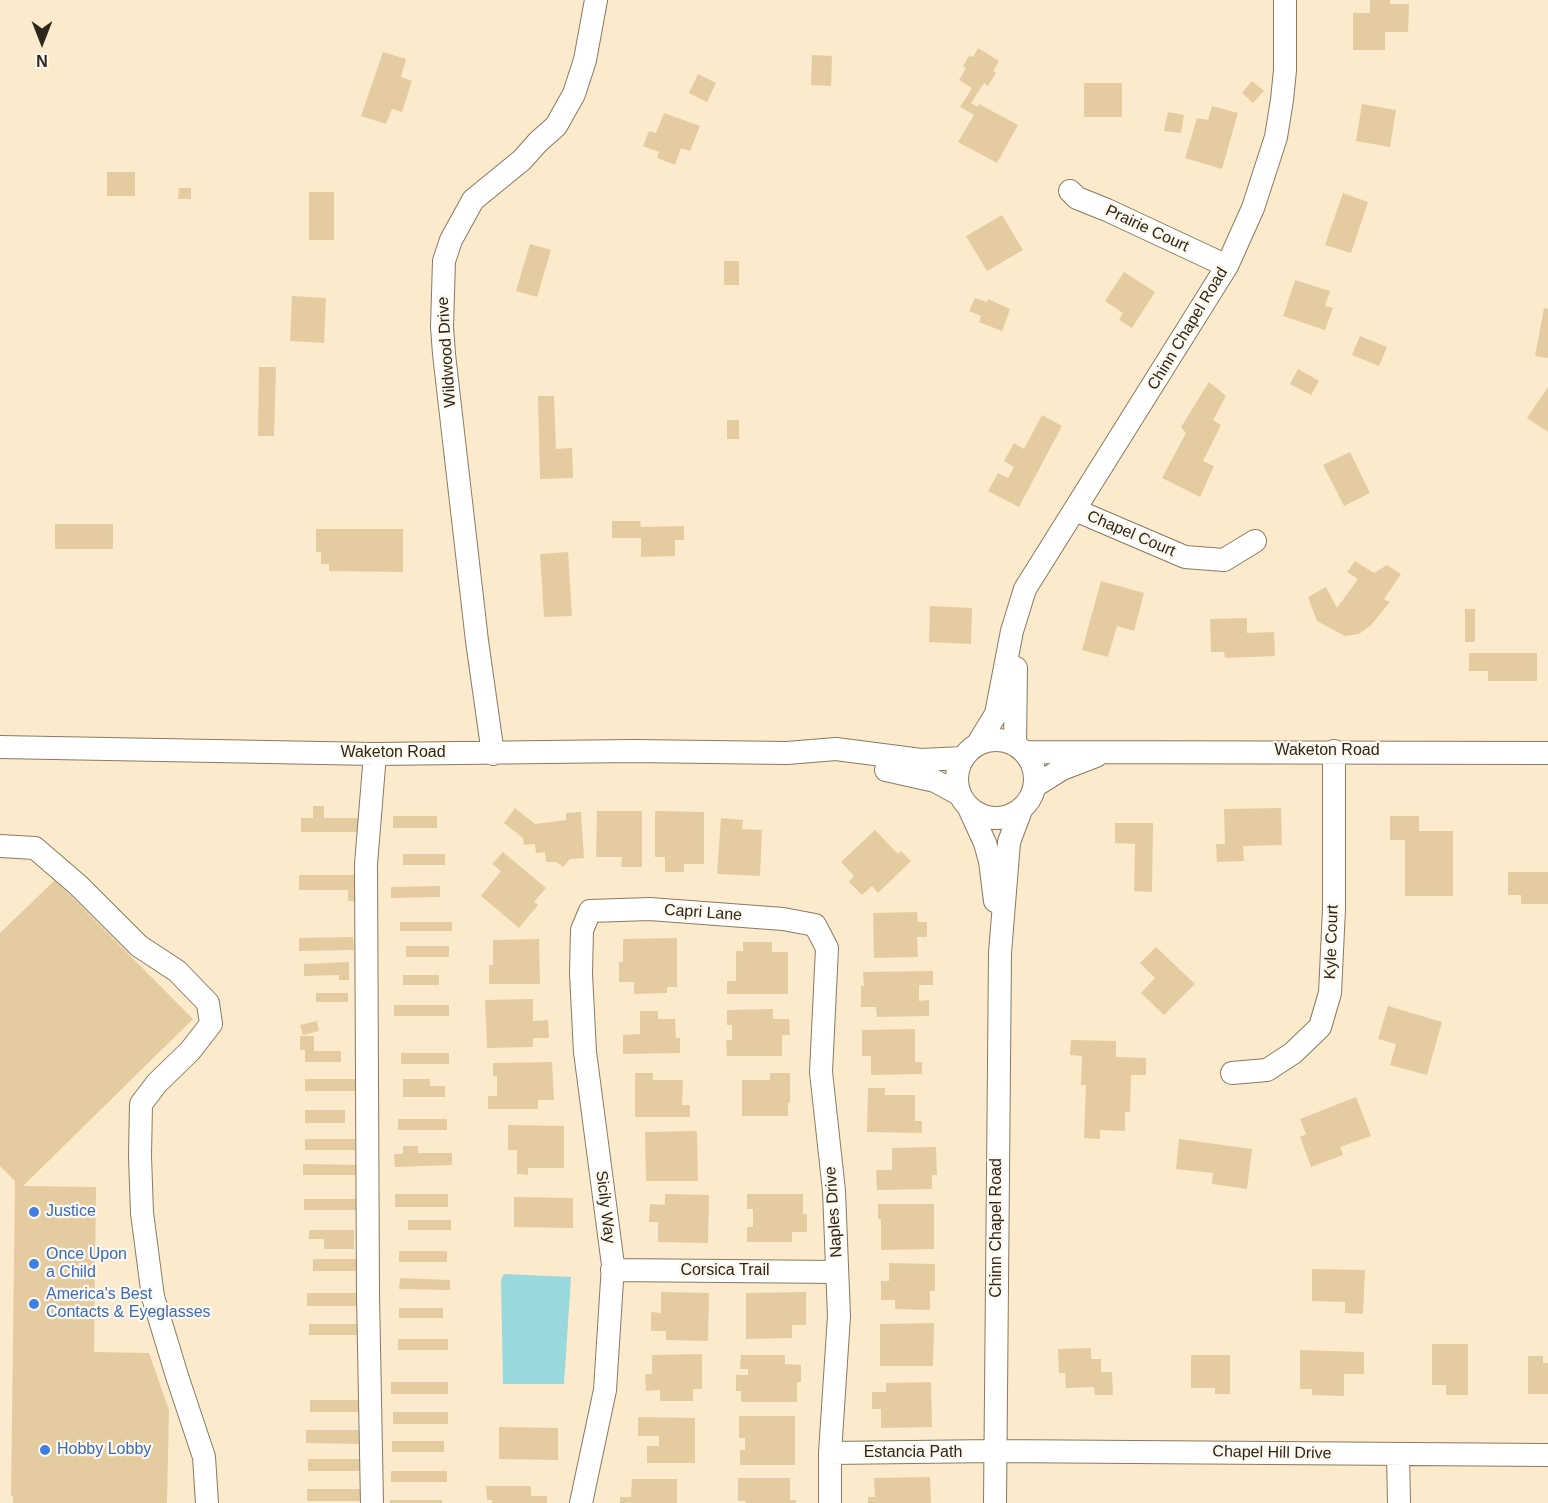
<!DOCTYPE html>
<html>
<head>
<meta charset="utf-8">
<style>
	body { margin:0 }
	#map { position:relative; width:1548px; height:1503px; overflow:hidden; background:#fbeacc; font-family:Arial,sans-serif }
	canvas { display:block }
	.north { position:absolute; left:12px; top:12px; width:60px; height:60px; -webkit-text-stroke:4px #fff8ed; paint-order:stroke; rotate:180deg; font-size:16px; font-weight:700; line-height:24px; text-align:center; color:#2c261b }
	.north::after { content:''; display:block; margin:auto; width:21px; height:27px; background:#2c261b; clip-path:polygon(50% 0,100% 100%,50% 72%,0 100%) }
</style>
</head>
<body>
<div id="map">
<canvas width="1548" height="1503"></canvas>
<div class="north">N</div>
</div>
<script>
const ctx = document.querySelector('canvas').getContext('2d');
ctx.lineJoin = 'round';
function fillPath(path, color) { ctx.fillStyle = color; ctx.fill(path, 'evenodd'); }
const toPath = rows => new Path2D(rows.map(r => 'M' + r).join(''));
function stroke(path, color, width, dash) { ctx.strokeStyle = color; ctx.lineWidth = width; ctx.lineCap = dash ? 'butt' : 'round'; ctx.setLineDash(dash || []); ctx.stroke(path); }
function label(font, color, halo, rows, align = 'center') {
  ctx.font = font + ' Arial,sans-serif'; ctx.lineWidth = 4.5; ctx.setLineDash([]); ctx.textBaseline = 'middle'; ctx.strokeStyle = halo; ctx.fillStyle = color; for (const [text, x, y, turn = 0] of rows) {
    ctx.save(); ctx.translate(x, y); ctx.rotate((+turn || 0) * Math.PI / 180); ctx.textAlign = isNaN(turn) ? turn : align; if (halo) ctx.strokeText(text, 0, 0); ctx.fillText(text, 0, 0); ctx.restore();
  }
}
const water = toPath([
	[504,1274,571,1277,564,1384,503,1384,501,1280]
]);
const building = toPath([
	[1370,0,1390,0,1390,4,1409,4,1408,32,1385,32,1385,50,1353,50,1353,13,1370,13],
	[978,48,999,61,993,71,996,73,988,86,984,83,971,103,978,107,979,104,1018,125,997,163,958,142,974,115,960,107,972,88,959,80,966,68,963,66,969,56,973,57],
	[383,52,406,59,401,77,412,81,402,112,392,109,386,124,361,116],
	[812,55,832,56,831,86,811,85],
	[698,74,716,83,707,102,689,93],
	[1252,81,1264,91,1253,103,1242,93],
	[1084,83,1122,83,1122,117,1084,117],
	[1362,104,1396,110,1390,147,1356,141],
	[1212,106,1238,113,1222,169,1185,158,1197,118,1208,120],
	[1168,112,1184,115,1181,133,1164,131],
	[664,113,700,126,690,151,681,148,675,165,657,158,659,152,643,146,649,131,656,133],
	[107,172,135,172,135,196,107,196],
	[179,188,191,188,191,199,178,199],
	[309,192,334,192,334,240,309,240],
	[1343,193,1368,202,1351,253,1325,245],
	[1002,215,1023,250,987,271,966,236],
	[530,244,551,250,537,297,516,291],
	[724,261,739,261,739,285,724,285],
	[1124,272,1155,292,1132,328,1119,320,1123,313,1105,301],
	[1295,280,1330,291,1325,306,1333,308,1325,330,1283,316],
	[292,296,326,298,324,343,290,341],
	[975,298,987,302,988,299,1010,309,1002,331,979,322,981,316,969,311],
	[1544,308,1548,309,1548,358,1535,356],
	[1360,336,1387,347,1379,366,1352,355],
	[259,367,276,367,274,436,258,436],
	[1298,369,1319,381,1311,395,1290,384],
	[1209,382,1226,396,1213,420,1221,425,1203,461,1214,466,1200,497,1162,478,1186,433,1181,427],
	[1548,387,1548,432,1527,418],
	[538,396,554,396,556,449,572,448,573,478,540,479],
	[1042,415,1062,426,1019,507,988,491,998,473,1008,478,1014,467,1004,461,1014,443,1024,449],
	[727,420,739,420,739,439,727,439],
	[1350,452,1370,493,1344,506,1323,465],
	[612,521,640,521,641,527,684,526,684,540,675,540,675,556,641,557,641,538,612,538],
	[55,524,113,524,113,549,55,549],
	[316,529,403,529,403,572,329,571,329,564,321,564,321,552,316,552],
	[568,552,572,616,544,617,540,554],
	[1355,561,1374,573,1387,565,1401,574,1384,599,1390,602,1371,625,1359,634,1345,636,1317,621,1308,597,1326,587,1337,608,1358,579,1347,572],
	[1101,581,1144,593,1134,631,1117,626,1108,657,1082,650],
	[930,606,972,608,971,644,929,642],
	[1465,609,1475,609,1475,642,1465,642],
	[1247,618,1247,633,1274,632,1275,656,1225,658,1224,652,1211,652,1210,619],
	[1469,653,1537,653,1537,681,1488,681,1488,671,1469,671],
	[313,806,324,806,324,818,359,818,359,832,301,832,301,818,313,818],
	[515,808,535,824,566,820,566,813,581,812,584,858,570,859,563,867,556,862,546,862,545,852,536,853,535,844,524,845,523,838,504,823],
	[1281,808,1282,845,1243,846,1244,861,1217,862,1216,844,1225,844,1224,809],
	[597,811,642,811,642,867,621,867,622,857,596,857],
	[655,811,704,812,704,864,684,864,684,872,665,872,665,857,655,857],
	[393,816,437,816,437,828,393,828],
	[1390,816,1419,816,1419,831,1453,831,1453,896,1405,896,1405,840,1390,840],
	[721,818,743,820,742,829,762,830,760,876,717,874],
	[1115,823,1153,823,1152,892,1134,891,1135,844,1115,843],
	[875,830,898,854,901,851,911,861,878,893,872,886,862,895,849,882,854,876,841,862],
	[503,852,546,888,534,902,538,905,519,928,481,896,501,871,492,864],
	[403,854,445,854,445,865,403,865],
	[1508,872,1548,872,1548,904,1521,904,1521,895,1508,895],
	[299,875,355,875,355,889,360,889,360,901,348,901,348,890,299,890],
	[55,880,193,1019,23,1186,96,1187,94,1352,149,1353,169,1410,167,1503,13,1503,13,1496,11,1496,15,1181,0,1166,0,933],
	[440,886,440,897,391,898,391,887],
	[917,912,918,922,927,922,927,937,917,937,918,957,874,958,873,913],
	[400,922,452,922,452,931,400,931],
	[353,937,354,950,299,951,299,938],
	[677,938,677,987,667,987,667,993,634,994,634,982,619,982,619,962,623,962,623,939],
	[539,939,540,984,489,984,489,965,493,965,493,940],
	[743,942,772,942,772,952,788,952,788,994,727,994,727,981,736,981,736,951,743,951],
	[406,946,449,946,449,957,406,957],
	[1156,947,1195,984,1164,1015,1141,993,1155,978,1140,963],
	[349,962,349,980,339,980,339,975,304,976,304,964],
	[933,971,933,985,919,985,919,1001,929,1000,929,1016,877,1017,876,1007,861,1007,861,986,864,986,863,972],
	[403,975,439,975,439,985,403,985],
	[316,993,348,993,348,1002,316,1002],
	[533,999,533,1021,548,1020,549,1038,533,1038,533,1047,487,1048,485,1000],
	[394,1005,449,1005,449,1016,394,1016],
	[1388,1006,1442,1022,1427,1075,1390,1065,1396,1044,1378,1039],
	[773,1009,773,1019,789,1019,790,1035,782,1035,782,1056,727,1056,726,1040,732,1040,732,1025,727,1025,727,1010],
	[640,1011,658,1011,658,1019,675,1019,676,1038,680,1038,680,1053,623,1054,623,1035,640,1034],
	[317,1021,319,1031,303,1035,300,1025],
	[915,1029,915,1062,922,1062,922,1074,871,1075,871,1056,862,1056,862,1030],
	[300,1036,314,1036,314,1051,341,1051,341,1062,305,1062,305,1050,300,1050],
	[1071,1040,1116,1041,1116,1057,1146,1058,1146,1075,1131,1075,1130,1112,1125,1112,1125,1131,1100,1130,1100,1139,1084,1138,1086,1085,1081,1085,1082,1056,1070,1055],
	[401,1053,449,1053,449,1064,401,1064],
	[552,1062,554,1100,538,1100,538,1109,488,1109,488,1096,497,1096,497,1076,493,1076,493,1063],
	[635,1073,653,1073,653,1080,683,1080,682,1105,690,1105,690,1117,635,1117],
	[770,1073,790,1073,790,1103,788,1103,788,1116,742,1116,742,1080,770,1080],
	[305,1079,363,1079,363,1091,305,1091],
	[403,1079,430,1079,430,1086,445,1086,445,1097,403,1097],
	[868,1088,885,1088,885,1095,915,1095,915,1121,922,1121,922,1133,867,1132],
	[1356,1097,1371,1136,1340,1147,1343,1155,1311,1167,1300,1137,1306,1134,1300,1119],
	[305,1110,345,1110,345,1123,305,1123],
	[398,1119,447,1119,447,1130,398,1130],
	[508,1125,564,1126,564,1168,528,1168,528,1175,517,1174,517,1150,508,1150],
	[697,1131,698,1181,646,1181,645,1132],
	[305,1139,355,1139,355,1150,305,1150],
	[1179,1139,1252,1149,1247,1189,1212,1184,1213,1173,1176,1169],
	[403,1146,418,1146,418,1153,452,1153,452,1165,395,1167,394,1154,403,1154],
	[936,1147,937,1175,932,1175,932,1189,877,1190,876,1170,892,1170,892,1148],
	[303,1164,361,1165,361,1175,303,1175],
	[395,1194,448,1194,448,1207,395,1207],
	[665,1194,709,1195,708,1243,658,1242,658,1222,649,1222,650,1204,665,1205],
	[747,1194,803,1194,803,1214,807,1214,807,1232,792,1232,792,1242,747,1242,747,1227,753,1227,753,1209,747,1209],
	[514,1197,573,1198,573,1228,514,1227],
	[304,1199,362,1199,362,1210,304,1210],
	[878,1204,934,1204,934,1249,881,1250,881,1219,878,1219],
	[408,1220,451,1220,451,1230,408,1230],
	[309,1230,354,1230,354,1249,324,1249,324,1239,309,1239],
	[399,1251,447,1251,447,1262,399,1262],
	[313,1259,356,1259,356,1271,313,1271],
	[889,1263,935,1264,935,1291,930,1291,930,1310,895,1309,895,1300,881,1300,881,1281,889,1281],
	[1312,1269,1365,1270,1363,1314,1345,1313,1345,1302,1312,1301],
	[400,1278,450,1280,450,1290,399,1289],
	[661,1292,709,1293,708,1341,666,1340,666,1331,651,1331,651,1312,661,1313],
	[806,1292,806,1325,792,1325,792,1338,746,1339,746,1293],
	[307,1293,364,1293,364,1306,307,1306],
	[399,1308,443,1308,443,1318,399,1318],
	[934,1323,933,1366,880,1366,880,1324],
	[309,1324,366,1324,366,1335,309,1335],
	[398,1339,448,1339,448,1350,398,1350],
	[1432,1344,1468,1344,1468,1395,1446,1395,1446,1385,1432,1385],
	[1091,1348,1091,1359,1101,1359,1101,1372,1112,1372,1113,1395,1095,1395,1094,1387,1066,1388,1065,1373,1059,1373,1058,1349],
	[1300,1350,1364,1352,1364,1374,1344,1374,1344,1396,1312,1395,1312,1389,1300,1389],
	[702,1354,702,1389,693,1389,693,1401,660,1401,660,1390,646,1391,645,1374,652,1374,652,1355],
	[741,1355,785,1355,785,1364,801,1365,801,1382,797,1382,797,1402,741,1402,741,1391,736,1391,736,1375,748,1375,748,1369,740,1369],
	[1191,1355,1230,1355,1230,1394,1215,1394,1215,1388,1191,1388],
	[1528,1356,1543,1356,1543,1363,1548,1363,1548,1394,1528,1394],
	[391,1382,448,1382,448,1394,391,1394],
	[931,1382,932,1427,881,1428,881,1409,872,1409,872,1392,886,1392,886,1383],
	[310,1400,365,1400,365,1412,310,1412],
	[393,1412,448,1412,448,1424,393,1424],
	[739,1416,795,1416,795,1465,740,1465,740,1450,745,1450,745,1438,739,1438],
	[638,1417,695,1418,695,1463,647,1463,647,1446,659,1446,659,1436,638,1436],
	[499,1427,558,1428,558,1460,499,1459],
	[306,1430,363,1430,363,1444,306,1443],
	[392,1441,444,1441,444,1452,392,1452],
	[308,1459,363,1459,363,1471,308,1471],
	[391,1471,447,1471,447,1482,391,1482],
	[930,1477,931,1503,868,1503,868,1497,875,1497,874,1478],
	[738,1478,790,1478,790,1500,796,1500,796,1503,746,1503,746,1501,738,1501],
	[632,1479,677,1479,677,1503,620,1503,620,1497,631,1497],
	[486,1486,531,1486,531,1496,547,1496,547,1503,492,1503,492,1500,487,1500],
	[307,1489,362,1489,362,1501,307,1501],
	[390,1500,442,1500,442,1503,390,1503]
]);
const minor = toPath([
	[1070,191,1077,198,1107,210,1227,266],
	[1075,510,1185,557,1224,560,1255,541],
	'957 779a39 39 0 1 1 78 0a39 39 0 1 1-78 0Z',
	[977,745,996,714,1012,631,1025,589,1227,266,1253,208,1276,137,1282,100,1285,70,1285,0],
	[1015,745,1016,668],
	[0,747,375,754,633,751,787,753,836,749,921,760,963,758],
	[1024,752,1548,753],
	[493,754,477,641,444,354,442,327,444,261,451,240,473,200,522,160,538,142,556,126,574,94,585,60,596,0],
	[886,770,935,781,959,794],
	[1035,786,1062,769,1096,756],
	[969,808,985,843,990,861,995,901],
	[0,846,35,848,78,885,139,946,177,971,208,1003,211,1024,190,1051,157,1083,141,1104,140,1156,142,1213,153,1297,177,1376,204,1457,207,1503],
	[1232,1073,1267,1070,1293,1053,1320,1027,1330,993,1334,909,1334,751],
	[612,1270,837,1272],
	[830,1453,995,1451,1548,1455],
	[1398,1455,1399,1503],
	[372,1503,368,1295,366,864,375,754],
	[581,1503,605,1390,613,1265,585,1052,581,974,582,930,590,911,650,909,783,919,815,925,827,948,821,1072,834,1191,839,1316,830,1453,830,1503],
	[995,1503,1000,953,1009,842,1021,810]
]);
const markers = [
	[34,1212,6,"#3f7fe0"],
	[34,1264,6,"#3f7fe0"],
	[34,1304,6,"#3f7fe0"],
	[45,1450,6,"#3f7fe0"]
];
const streetNames = [
	["Prairie Court",1147,229,25],
	["Chinn Chapel Road",1188,329,-59],
	["Wildwood Drive",447,352,-94],
	["Chapel Court",1131,534,23],
	["Waketon Road",1327,751],
	["Waketon Road",393,753],
	["Capri Lane",703,913,4],
	["Kyle Court",1332,942,-88],
	["Sicily Way",605,1207,83],
	["Naples Drive",834,1212,-94],
	["Chinn Chapel Road",997,1228,-90],
	["Corsica Trail",725,1271],
	["Estancia Path",913,1453],
	["Chapel Hill Drive",1272,1453,1]
];
const shopNames = [
	["Justice",46,1212],
	["Once Upon",46,1255],
	["a Child",46,1273],
	["America's Best",46,1295],
	["Contacts & Eyeglasses",46,1313],
	["Hobby Lobby",57,1450]
];
fillPath(water, '#99d9de');
fillPath(building, '#e5cca0');
stroke(minor, '#897a60', 24);
stroke(minor, '#fff', 22);
for (const [x, y, r, color] of markers) { const dot = new Path2D(); dot.arc(x, y, r, 0, 2 * Math.PI); ctx.fillStyle = color; ctx.fill(dot); stroke(dot, '#fff8ed', 2); }
label('16px', '#2c261b', '#fff8ed', streetNames);
label('16px', '#366cbe', '#fff8ed', shopNames, 'left');
</script>
</body>
</html>
